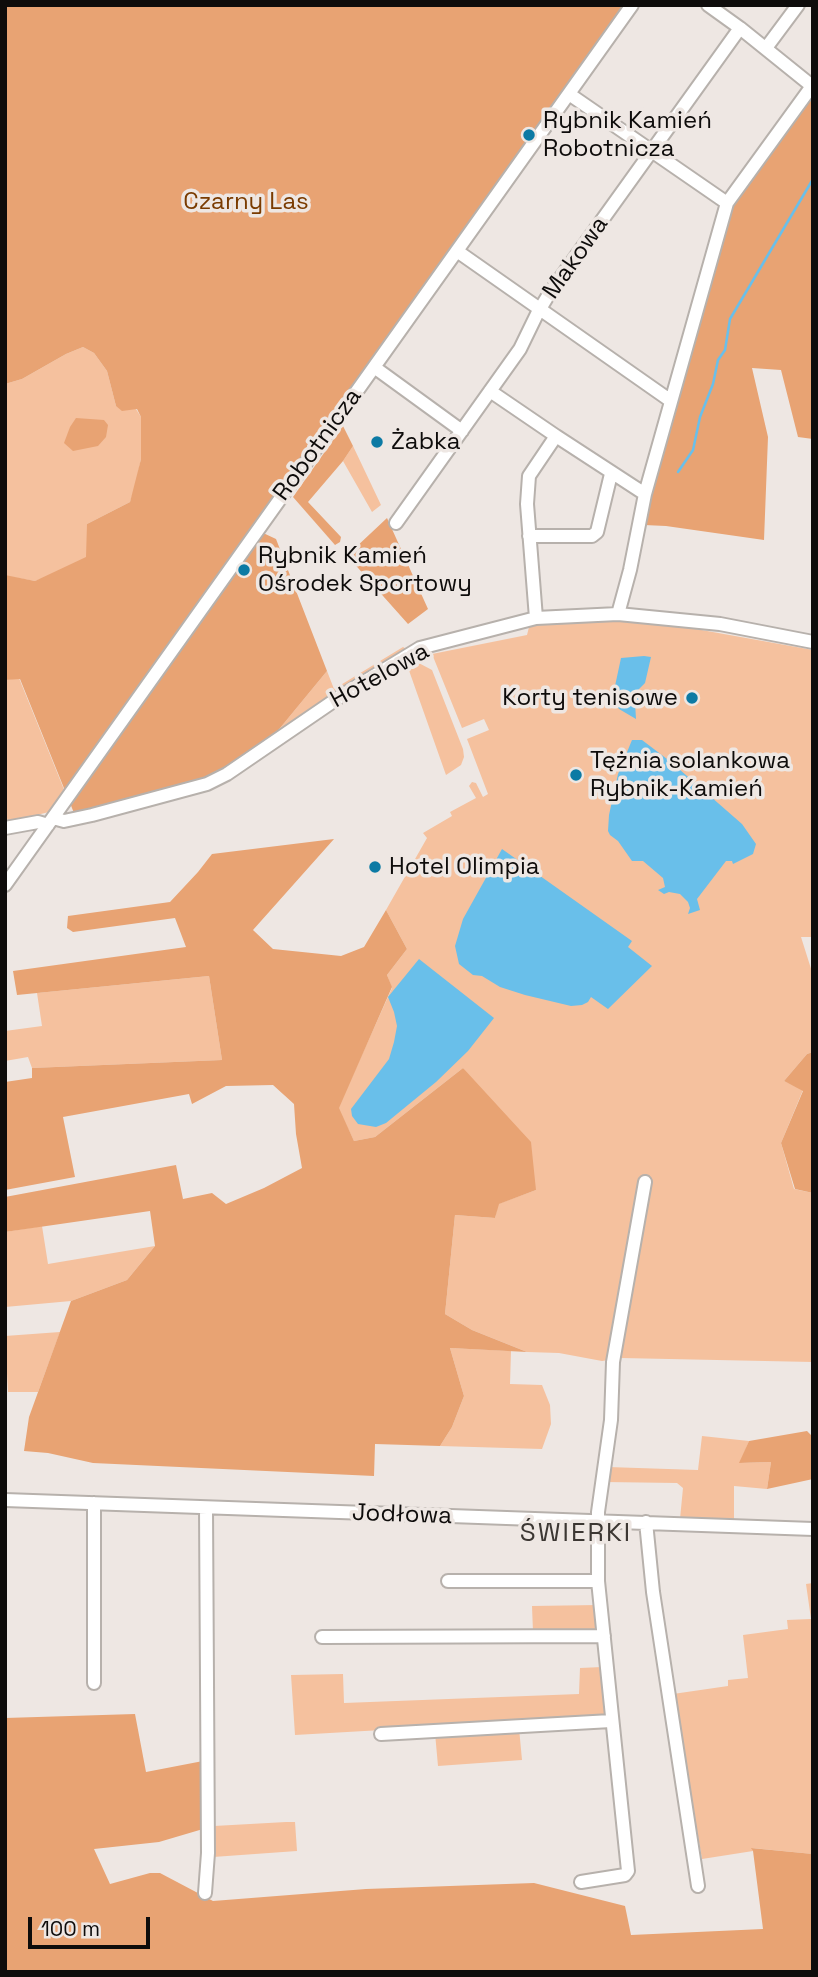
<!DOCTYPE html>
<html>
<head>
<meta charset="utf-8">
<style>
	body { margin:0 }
	#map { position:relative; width:818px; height:1977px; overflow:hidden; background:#eee7e3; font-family:"Space Grotesk",sans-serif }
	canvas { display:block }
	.frame { position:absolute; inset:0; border:7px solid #0e0c0b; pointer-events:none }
	.scale { position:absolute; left:28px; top:1917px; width:122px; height:32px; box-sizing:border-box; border:4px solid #0e0c0b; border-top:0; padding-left:9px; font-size:21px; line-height:24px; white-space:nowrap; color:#0e0c0b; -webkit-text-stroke:5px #eee7e3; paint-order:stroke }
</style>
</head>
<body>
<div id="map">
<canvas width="818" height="1977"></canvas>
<div class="frame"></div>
<div class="scale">100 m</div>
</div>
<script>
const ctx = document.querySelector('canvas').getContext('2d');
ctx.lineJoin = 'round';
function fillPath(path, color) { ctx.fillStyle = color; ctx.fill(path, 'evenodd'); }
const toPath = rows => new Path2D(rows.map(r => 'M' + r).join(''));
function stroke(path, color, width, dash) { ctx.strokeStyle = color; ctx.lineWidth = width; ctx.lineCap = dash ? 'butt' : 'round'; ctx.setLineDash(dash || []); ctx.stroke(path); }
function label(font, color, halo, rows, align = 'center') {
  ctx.font = font + ' "Space Grotesk",sans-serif'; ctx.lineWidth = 7; ctx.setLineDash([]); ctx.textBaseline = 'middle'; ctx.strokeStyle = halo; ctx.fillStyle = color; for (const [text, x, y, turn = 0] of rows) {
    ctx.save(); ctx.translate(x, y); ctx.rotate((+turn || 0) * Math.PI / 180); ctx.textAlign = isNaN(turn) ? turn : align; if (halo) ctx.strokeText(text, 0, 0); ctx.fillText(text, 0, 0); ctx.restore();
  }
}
const green = toPath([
	[83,347,94,353,107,371,116,406,136,409,141,417,141,459,135,487,130,502,87,524,90,561,35,581,6,576,5,384,22,379,66,354],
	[353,446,381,505,372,512,343,461],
	[602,618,668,624,813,650,813,937,801,937,813,975,813,1052,807,1054,784,1081,803,1090,781,1143,794,1189,813,1193,813,1362,621,1358,602,1361,559,1353,527,1352,472,1330,445,1314,455,1215,495,1218,498,1204,536,1190,463,1068,375,1137,354,1141,338,1108,392,988,387,975,407,949,386,910,427,838,423,833,452,816,450,812,476,798,469,786,472,782,476,783,483,797,488,794,467,739,489,730,484,719,462,728,432,654,527,635,530,623],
	[403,647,408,650,271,739,327,671,334,689],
	[413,660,432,670,463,749,464,757,461,765,446,775,406,662],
	[19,678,65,792,49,812,8,822,5,810,5,680],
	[209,976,222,1060,32,1068,28,1057,5,1061,5,1031,42,1026,37,993],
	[42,1226,48,1264,155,1246,127,1280,71,1301,5,1307,5,1232],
	[60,1332,38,1392,8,1392,5,1336],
	[450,1348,511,1351,510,1384,542,1385,550,1405,551,1424,542,1449,440,1446,452,1427,464,1396],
	[702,1436,749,1441,740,1463,771,1462,767,1489,734,1486,734,1523,680,1519,683,1488,677,1483,605,1482,608,1467,698,1470],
	[813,1583,813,1854,752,1848,753,1851,702,1859,673,1694,728,1686,728,1680,748,1678,743,1635,788,1629,787,1620,811,1619,806,1584],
	[598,1605,601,1633,533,1632,532,1606],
	[602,1667,608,1717,295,1735,291,1675,343,1674,344,1703,579,1694,580,1668],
	[519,1728,522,1760,438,1766,435,1733],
	[286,1822,295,1822,297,1851,213,1857,214,1826]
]);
const forest = toPath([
	[5,5,625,5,261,532,276,539,327,671,271,739,230,768,208,777,74,813,20,679,5,680,5,575,35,581,86,557,87,524,130,502,141,459,141,417,137,409,122,411,116,406,107,371,94,353,83,347,66,354,22,379,5,384],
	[813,91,813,439,798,437,781,370,752,368,768,437,764,540,666,526,644,525,649,494,731,206],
	[76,418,104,420,108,425,106,437,98,446,73,451,64,443,70,427],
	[343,426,353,446,343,461,308,502,341,537,340,542,335,545,293,497],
	[387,518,428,609,408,624,342,550,347,546,351,550,354,549],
	[334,839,253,930,273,949,341,956,364,947,386,910,407,949,387,975,392,987,339,1108,354,1141,375,1137,463,1068,531,1142,536,1190,499,1204,495,1218,455,1215,445,1314,472,1330,527,1352,450,1348,464,1396,452,1427,440,1446,375,1444,374,1476,93,1463,48,1453,24,1451,29,1417,71,1301,127,1280,155,1246,150,1211,5,1232,5,1197,176,1165,183,1199,212,1193,226,1204,264,1188,302,1168,296,1134,294,1104,273,1085,226,1086,192,1104,189,1094,63,1117,75,1177,5,1190,5,1082,32,1078,32,1068,222,1060,209,976,17,995,13,971,186,947,175,918,73,932,67,928,68,916,170,902,198,872,212,854],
	[813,1052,813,1193,795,1189,781,1143,803,1091,784,1081,807,1054],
	[807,1431,813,1437,813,1479,767,1489,771,1462,739,1463,749,1441],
	[135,1714,146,1772,203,1761,203,1829,159,1842,94,1849,110,1884,150,1873,160,1873,213,1901,366,1889,534,1883,625,1906,631,1935,763,1929,753,1851,751,1848,813,1854,813,1972,5,1972,5,1718]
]);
const water = toPath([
	[644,656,651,657,645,683,635,693,641,700,635,702,636,719,619,709,612,700,621,658],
	[632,740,642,740,671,762,742,824,756,844,753,854,733,864,732,861,726,861,697,899,700,910,688,914,690,908,688,902,680,894,669,892,664,894,658,890,665,887,663,878,643,861,632,861,618,841,610,835,608,831,609,815,618,774],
	[502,849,632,941,628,947,652,966,608,1009,591,997,588,1002,582,1005,571,1006,525,995,500,987,482,976,473,975,459,964,455,946,463,919],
	[419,959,494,1018,468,1051,436,1082,386,1123,376,1127,358,1124,352,1116,351,1109,389,1059,394,1042,397,1026,394,1012,388,997]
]);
const stream = toPath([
	[678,472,693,450,700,417,713,384,718,360,725,350,730,319,813,179]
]);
const minor = toPath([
	[766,48,798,5],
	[569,94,727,203],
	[457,251,671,401],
	[374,367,462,431],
	[490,391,556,436],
	[396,523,520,349,537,314,549,294,740,28,708,5],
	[529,536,592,536,597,532,611,474],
	[618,614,630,570,645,494],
	[536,618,527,504,529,476,556,436,645,494,727,203,812,86,740,28],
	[53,818,64,821,92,815,207,784,227,774,341,696,420,648,536,618,618,614,720,624,813,642],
	[5,828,38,822,48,825],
	[5,885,632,5],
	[5,1500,813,1529],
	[94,1503,94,1683],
	[646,1522,653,1592,698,1886],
	[448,1581,598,1581],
	[322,1637,604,1636],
	[381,1734,611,1721],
	[581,1882,625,1875,628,1871,598,1581,598,1512,611,1420,613,1362,645,1182],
	[205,1893,208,1853,206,1508]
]);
const markers = [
	[529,135,7,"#0c7aa4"],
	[377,442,7,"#0c7aa4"],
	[244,570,7,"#0c7aa4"],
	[692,698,7,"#0c7aa4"],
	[576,775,7,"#0c7aa4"],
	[375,867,7,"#0c7aa4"]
];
const poiNames = [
	["Rybnik Kamień",543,121],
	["Robotnicza",543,149],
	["Żabka",391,442],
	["Rybnik Kamień",258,556],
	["Ośrodek Sportowy",258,584],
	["Korty tenisowe",678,698,"right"],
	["Tężnia solankowa",590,761],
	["Rybnik-Kamień",590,789],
	["Hotel Olimpia",389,867]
];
const parkNames = [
	["Czarny Las",246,202]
];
const streetNames = [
	["Makowa",576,258,-55],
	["Robotnicza",318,445,-54],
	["Hotelowa",380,676,-29],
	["Jodłowa",402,1515,2]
];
const neighbourhoodNames = [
	["ŚWIERKI",576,1534]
];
fillPath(green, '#f5c19e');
fillPath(forest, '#e8a373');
fillPath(water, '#69bfea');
stroke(stream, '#69bfea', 2.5);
stroke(minor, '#b7b1ac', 16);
stroke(minor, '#fff', 12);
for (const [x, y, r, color] of markers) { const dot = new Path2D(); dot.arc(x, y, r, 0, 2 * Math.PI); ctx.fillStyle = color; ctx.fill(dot); stroke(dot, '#eee7e3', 2.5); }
label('24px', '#0e0c0b', '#eee7e3', poiNames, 'left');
label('24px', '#7a3b00', '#eee7e3', parkNames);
label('24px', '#0e0c0b', '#eee7e3', streetNames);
ctx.letterSpacing = '2px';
label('26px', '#3c3733', '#eee7e3', neighbourhoodNames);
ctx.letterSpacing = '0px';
</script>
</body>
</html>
